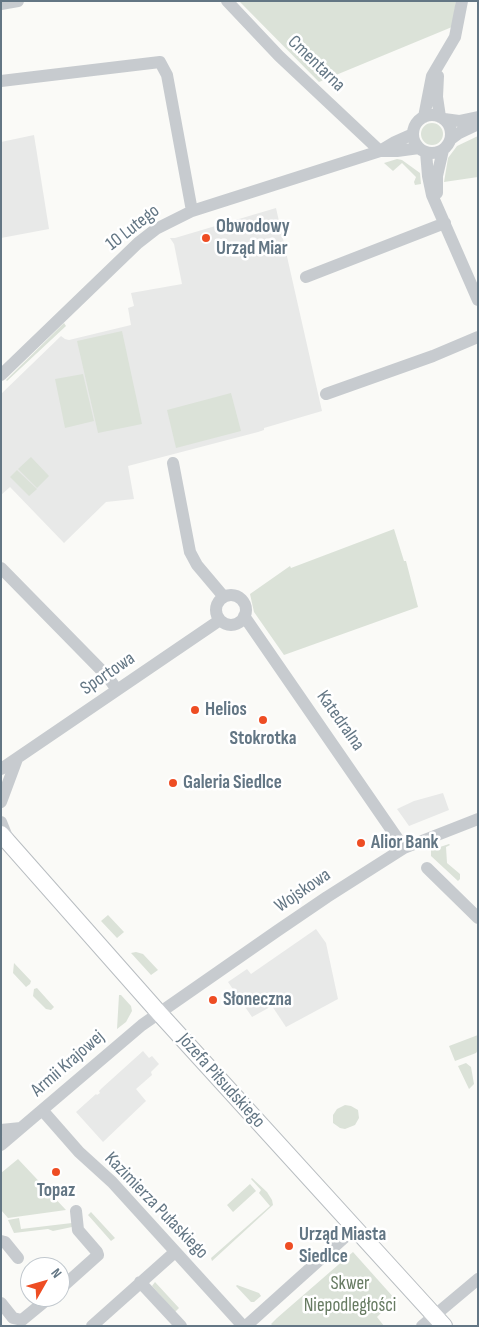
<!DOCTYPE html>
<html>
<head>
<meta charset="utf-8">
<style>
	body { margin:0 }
	#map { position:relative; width:479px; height:1327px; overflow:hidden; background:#fafaf7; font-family:"Sofia Sans Condensed",sans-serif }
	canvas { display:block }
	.frame { position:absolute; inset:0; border:2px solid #637684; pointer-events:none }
	.north { position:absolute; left:20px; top:1257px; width:50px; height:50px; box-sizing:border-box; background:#fff; border:1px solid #c1c8ce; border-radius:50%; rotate:52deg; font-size:14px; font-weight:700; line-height:20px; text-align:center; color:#637684 }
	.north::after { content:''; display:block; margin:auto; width:18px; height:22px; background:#ee4d23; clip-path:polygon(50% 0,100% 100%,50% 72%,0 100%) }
</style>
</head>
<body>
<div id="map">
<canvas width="479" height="1327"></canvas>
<div class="frame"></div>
<div class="north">N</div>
</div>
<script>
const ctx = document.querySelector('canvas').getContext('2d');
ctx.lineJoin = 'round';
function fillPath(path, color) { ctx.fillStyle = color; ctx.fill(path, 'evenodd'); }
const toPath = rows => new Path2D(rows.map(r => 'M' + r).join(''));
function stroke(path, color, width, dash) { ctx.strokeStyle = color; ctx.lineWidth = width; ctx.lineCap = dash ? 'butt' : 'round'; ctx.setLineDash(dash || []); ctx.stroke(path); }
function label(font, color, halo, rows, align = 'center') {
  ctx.font = font + ' "Sofia Sans Condensed",sans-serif'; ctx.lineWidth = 5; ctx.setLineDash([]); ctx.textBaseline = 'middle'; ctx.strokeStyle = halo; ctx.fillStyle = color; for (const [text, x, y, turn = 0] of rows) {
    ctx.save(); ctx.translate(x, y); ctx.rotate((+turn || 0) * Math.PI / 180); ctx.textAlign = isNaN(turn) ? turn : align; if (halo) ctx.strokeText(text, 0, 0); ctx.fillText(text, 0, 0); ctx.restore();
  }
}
const built = toPath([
	[34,135,49,229,1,238,1,142],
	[276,208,322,411,264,428,264,430,258,432,128,466,134,499,106,502,64,543,10,487,1,495,1,394,61,336,65,339,69,340,131,325,128,308,134,306,131,293,182,284,174,244,170,238,175,238],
	[443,793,449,810,409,826,397,809,414,801],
	[316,929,326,943,338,999,286,1027,272,1006,252,1017,228,982,247,969,251,974],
	[143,1051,149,1058,152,1056,159,1064,151,1072,152,1075,136,1089,146,1101,103,1142,76,1112,96,1094,97,1095,100,1093,99,1091,102,1088]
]);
const green = toPath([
	[239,1,456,1,452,27,319,82],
	'421 134a11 11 0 1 1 22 0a11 11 0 1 1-22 0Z',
	[478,136,478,177,444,182,448,158,457,146],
	[397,159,402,160,420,173,421,184,415,185,414,182,416,177,402,163,393,171,384,163],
	[64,323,66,326,7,381,6,380],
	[122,331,142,424,98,433,77,341],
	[83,374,94,421,65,428,55,379],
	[231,393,241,431,176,448,167,410],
	[31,457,49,476,37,488,18,469],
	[17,470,37,489,29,496,10,477],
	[394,529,404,561,406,561,418,607,284,655,254,612,250,594,290,566,291,568],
	[449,844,450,845,446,847,447,863,460,874,460,879,458,881,431,856,431,850],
	[108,915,124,932,117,938,101,921],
	[136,952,143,954,158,970,151,975,131,953],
	[14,963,31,981,30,984,26,987,13,973],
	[37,988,54,1007,51,1010,46,1009,33,996,34,989],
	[119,995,121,995,131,1006,132,1011,126,1022,117,1029],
	[478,1035,478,1050,476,1053,455,1061,449,1046],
	[466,1063,471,1067,474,1084,469,1089,458,1066],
	[345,1105,351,1106,358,1110,359,1118,355,1125,345,1129,340,1128,333,1123,333,1115,337,1109],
	[18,1159,66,1210,8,1218,1,1210,1,1173],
	[252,1178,267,1192,272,1200,273,1205,212,1261,211,1258,270,1206,259,1193,261,1190,251,1179],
	[250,1184,256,1191,233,1212,227,1205],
	[91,1212,115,1238,111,1241,88,1215],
	[19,1218,21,1229,72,1223,72,1227,53,1231,48,1229,14,1233,8,1220],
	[353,1252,395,1299,377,1317,384,1326,273,1326,271,1324,277,1318],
	[155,1282,179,1308,175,1312,152,1286],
	[237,1285,259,1293,261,1296,254,1302,251,1302,236,1286]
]);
const minor = toPath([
	[227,1,279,56,380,151,397,151,419,148],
	[1,4,18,1],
	[438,76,437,97,440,117],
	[1,81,160,62,167,75,192,211],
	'413 134a19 19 0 1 1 38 0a19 19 0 1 1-38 0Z',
	[424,117,432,76,455,37,462,1],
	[444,119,459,121,478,117],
	[451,139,459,133,478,124],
	[426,152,428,176,432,195,478,300],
	[437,193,437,176,443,150],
	[306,277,445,223],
	[1,375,138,243,156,229,192,211,380,151,395,142,413,134],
	[326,394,433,356,478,337],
	[173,463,190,552,197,565,224,597],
	[1,568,108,677,117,690],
	'216 610a15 15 0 1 1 30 0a15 15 0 1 1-30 0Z',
	[244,616,404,848],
	[1,769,220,620],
	[1,802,17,759],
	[1,822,9,842],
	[427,868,478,918],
	[43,1111,79,1152,112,1182,243,1326],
	[1,1130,21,1128],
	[1,1145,142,1025,277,931,327,897,404,848,478,819],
	[1,1241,5,1242,18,1258],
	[140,1282,181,1326],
	[60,1289,98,1255,97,1252,78,1230,76,1211],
	[1,1303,13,1318,22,1320,50,1297],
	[92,1326,175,1252],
	[246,1326,355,1228],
	[422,1326,478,1279]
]);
const major = toPath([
	[1,834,160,1014,444,1326]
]);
const markers = [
	[206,238,5,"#ee4d23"],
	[195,710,5,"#ee4d23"],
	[263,720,5,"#ee4d23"],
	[173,783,5,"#ee4d23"],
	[361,843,5,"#ee4d23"],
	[213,1000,5,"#ee4d23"],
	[56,1172,5,"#ee4d23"],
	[289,1246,5,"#ee4d23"]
];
const streetNames = [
	["Cmentarna",316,64,44],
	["10 Lutego",133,228,-38],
	["Sportowa",108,674,-34],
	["Katedralna",340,721,55],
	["Wojskowa",303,891,-34],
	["Armii Krajowej",68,1064,-41],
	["Józefa Piłsudskiego",221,1081,48],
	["Kazimierza Pułaskiego",156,1206,46]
];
const poiNames = [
	["Obwodowy",216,227],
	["Urząd Miar",216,249],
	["Helios",205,710],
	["Stokrotka",263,739,"center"],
	["Galeria Siedlce",183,783],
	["Alior Bank",371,843],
	["Słoneczna",223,1000],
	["Topaz",56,1191,"center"],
	["Urząd Miasta",299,1235],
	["Siedlce",299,1257]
];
const parkNames = [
	["Skwer",350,1284],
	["Niepodległości",350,1306]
];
fillPath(built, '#e8e9e8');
fillPath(green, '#dbe2d8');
stroke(major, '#b8bdc1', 18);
stroke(minor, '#c7cbcf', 12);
stroke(major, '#fff', 16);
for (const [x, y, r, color] of markers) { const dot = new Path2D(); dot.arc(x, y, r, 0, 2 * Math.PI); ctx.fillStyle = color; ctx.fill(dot); stroke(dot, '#fff', 2); }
label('19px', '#637684', '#fff', streetNames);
label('bold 19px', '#637684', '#fff', poiNames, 'left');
label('19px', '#677b62', '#fff', parkNames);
</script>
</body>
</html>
